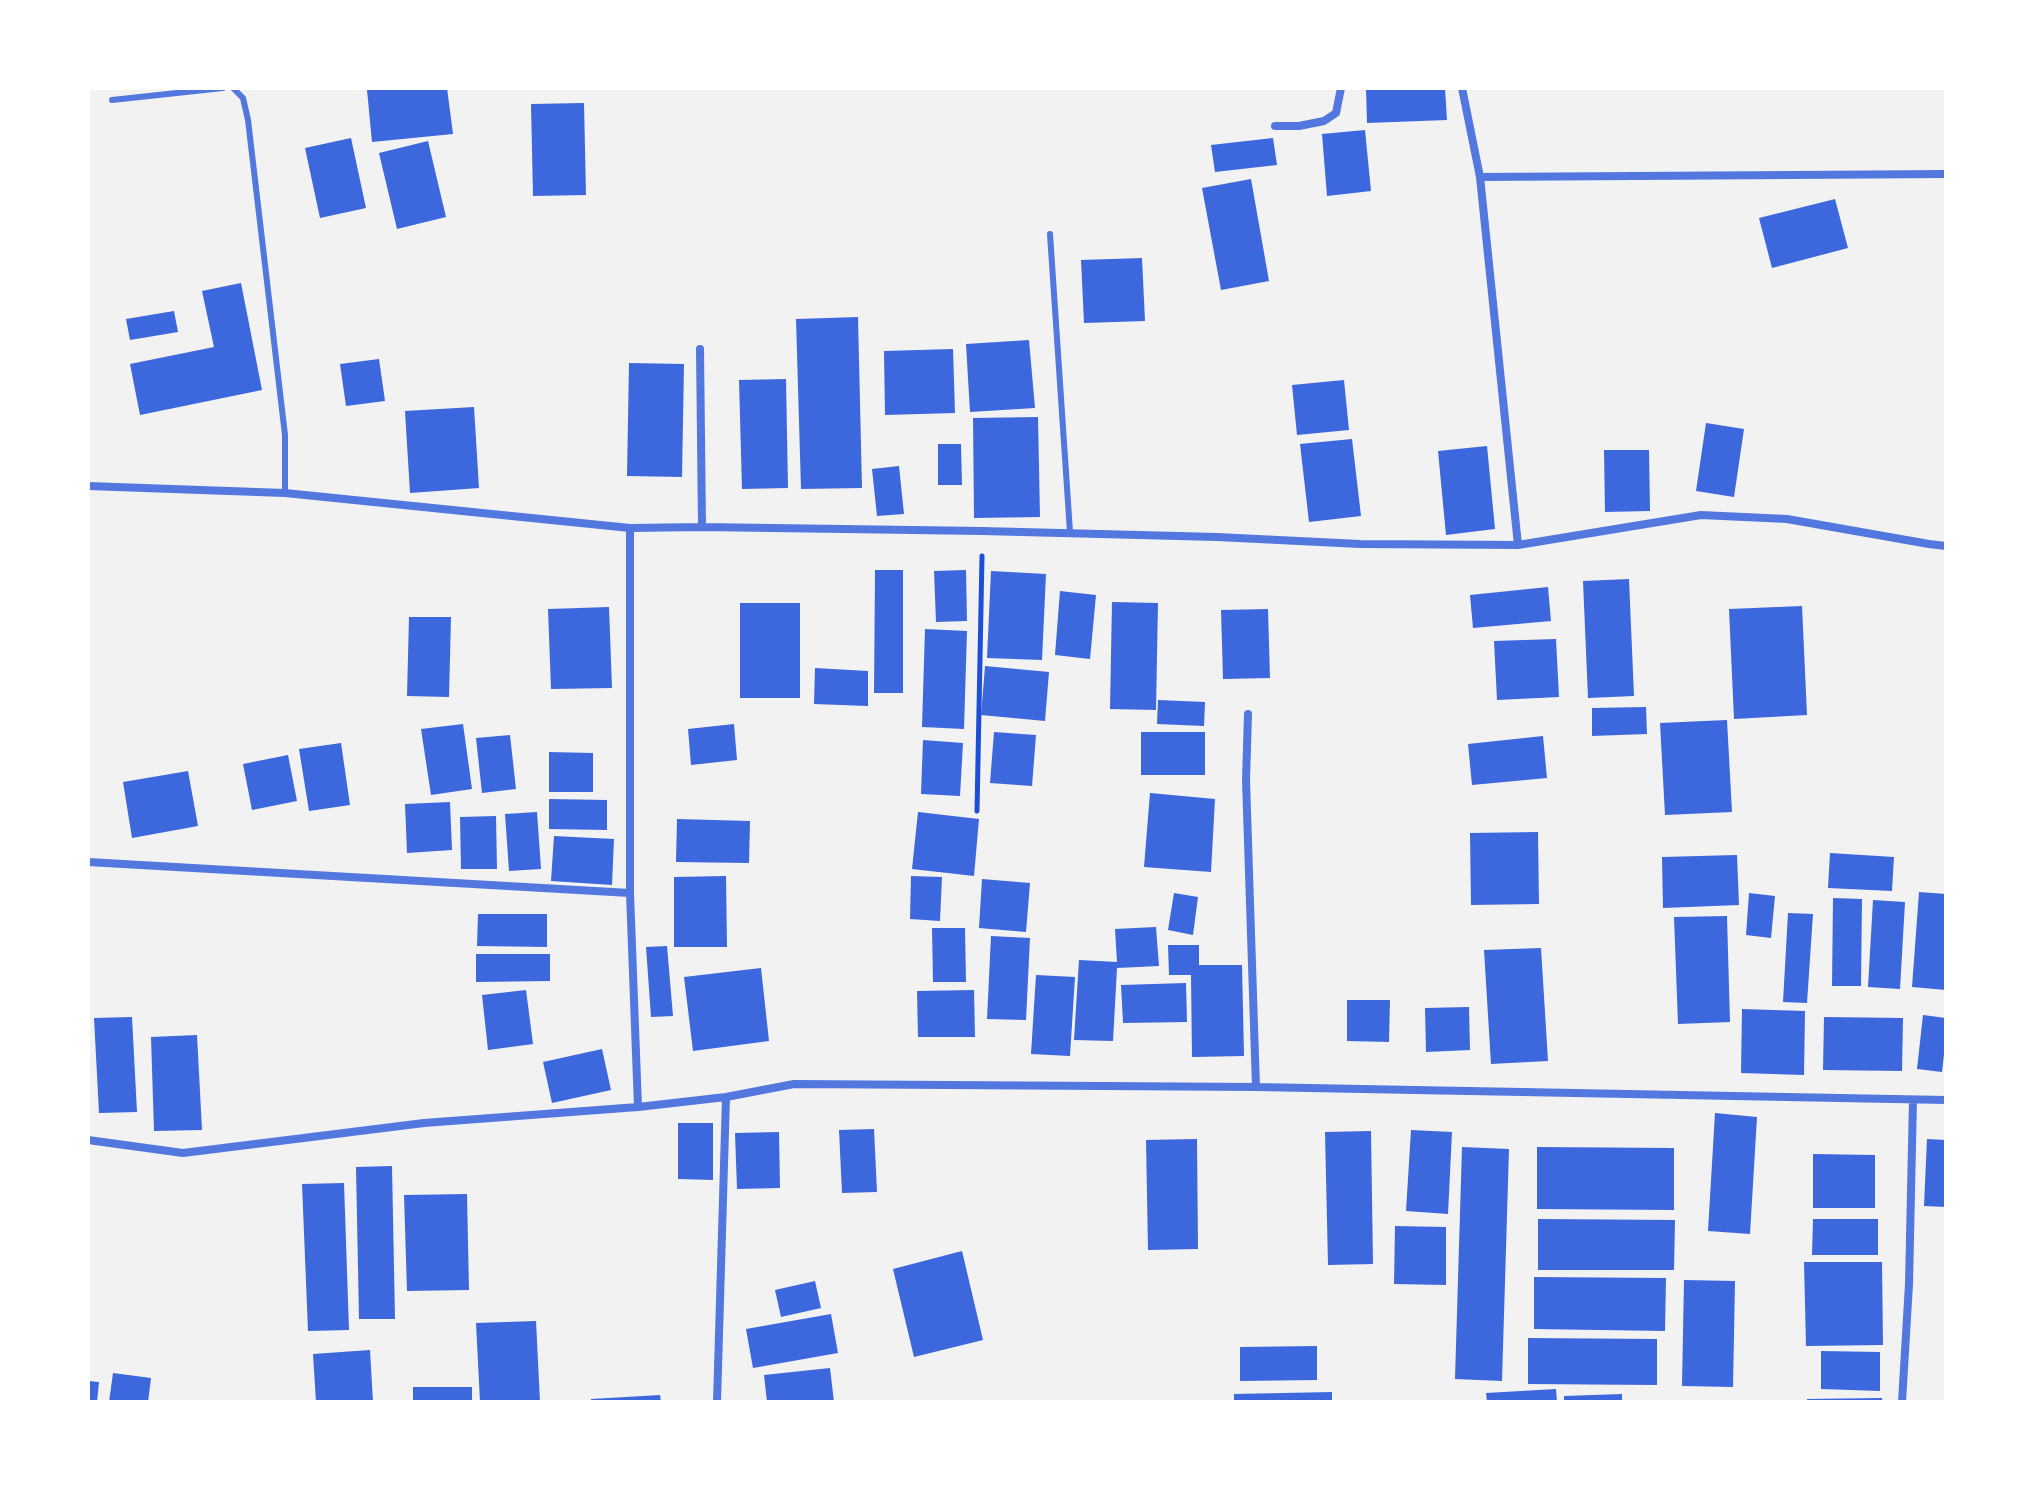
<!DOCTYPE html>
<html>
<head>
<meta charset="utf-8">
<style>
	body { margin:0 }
	#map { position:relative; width:2034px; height:1490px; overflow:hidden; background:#f2f2f2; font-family:Literata,serif }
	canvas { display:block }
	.frame { position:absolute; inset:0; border:90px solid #fff; pointer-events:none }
</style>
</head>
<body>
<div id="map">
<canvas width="2034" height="1490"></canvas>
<div class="frame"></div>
</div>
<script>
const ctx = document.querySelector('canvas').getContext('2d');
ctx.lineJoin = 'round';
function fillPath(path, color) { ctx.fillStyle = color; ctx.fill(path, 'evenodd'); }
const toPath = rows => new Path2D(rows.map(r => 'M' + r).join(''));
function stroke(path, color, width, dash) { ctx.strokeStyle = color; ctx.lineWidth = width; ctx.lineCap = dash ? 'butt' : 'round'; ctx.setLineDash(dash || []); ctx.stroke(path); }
const building = toPath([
	[382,88,447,88,453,134,372,142,367,90],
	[1366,88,1445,88,1447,120,1367,123],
	[584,103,586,195,533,196,531,104],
	[1365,130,1371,191,1327,196,1322,134],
	[351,138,366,208,320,218,305,148],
	[1273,138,1277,165,1215,172,1211,145],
	[428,141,446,217,397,229,379,153],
	[1251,179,1269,281,1221,290,1202,188],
	[1835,199,1848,248,1772,268,1759,218],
	[1142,258,1145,321,1084,323,1081,260],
	[241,283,262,390,140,415,130,364,214,347,202,291],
	[174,311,178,332,130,340,126,319],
	[858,317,862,488,801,489,796,319],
	[1029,340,1035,408,970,412,966,344],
	[953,349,955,413,885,415,884,351],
	[379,359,385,401,346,406,340,364],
	[629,363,684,364,682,477,627,476],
	[786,379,788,488,742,489,739,380],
	[1344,380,1349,430,1297,435,1292,385],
	[474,407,479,488,410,493,405,411],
	[1038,417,1040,517,974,518,973,418],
	[1706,423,1744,429,1734,497,1696,491],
	[1352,439,1361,516,1309,522,1300,444],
	[938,444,961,444,962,485,938,485],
	[1487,446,1495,529,1446,535,1438,451],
	[1604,450,1649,450,1650,511,1605,512],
	[899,466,904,514,877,516,872,469],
	[875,570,903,570,903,693,874,693],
	[966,570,967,621,936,622,934,571],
	[991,571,1046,574,1042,660,987,658],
	[1629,579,1634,696,1588,698,1583,581],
	[1548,587,1551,621,1473,628,1470,595],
	[1060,591,1096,595,1090,659,1055,655],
	[1112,602,1158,603,1156,710,1110,709],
	[740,603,800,603,800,698,740,698],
	[1802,606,1807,715,1734,719,1729,609],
	[609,607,612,688,551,689,548,609],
	[1268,609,1270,678,1223,679,1221,610],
	[409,617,451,617,449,697,407,696],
	[925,629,967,631,964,729,922,727],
	[1556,639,1559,697,1497,700,1494,641],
	[985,666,1049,672,1045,721,981,715],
	[815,668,868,671,868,706,814,704],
	[1158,700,1205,702,1204,726,1157,724],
	[1646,707,1647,734,1592,736,1592,708],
	[1727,720,1732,812,1665,815,1660,723],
	[463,724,472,789,431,795,421,729],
	[734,724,737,760,691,765,688,729],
	[994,732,1036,735,1032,786,990,783],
	[1141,732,1205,732,1205,775,1141,775],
	[510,735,516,789,482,793,476,738],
	[1543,736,1547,778,1472,785,1468,744],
	[923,740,963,743,960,796,921,794],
	[341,743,350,805,309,811,299,749],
	[549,752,593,753,593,792,549,792],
	[288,755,297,801,252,810,243,764],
	[188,771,198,826,132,838,123,782],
	[1150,793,1215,799,1211,872,1144,867],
	[549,799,607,800,607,830,549,829],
	[450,802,452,850,407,853,405,804],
	[537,812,541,869,509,871,505,814],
	[918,812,979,819,974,876,912,869],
	[496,816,497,869,461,869,460,817],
	[677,819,750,821,749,863,676,862],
	[1538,832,1539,904,1471,905,1470,833],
	[554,836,614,839,612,885,551,881],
	[1830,853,1894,857,1892,891,1828,888],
	[1737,855,1739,905,1663,908,1662,857],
	[726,876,727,947,674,947,674,877],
	[911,876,942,877,940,921,910,919],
	[982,879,1030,883,1026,932,979,928],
	[1919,892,1946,894,1946,990,1912,987],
	[1174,893,1198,897,1193,935,1168,930],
	[1749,893,1775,896,1771,938,1746,935],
	[1833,898,1862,899,1861,986,1832,986],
	[1873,900,1905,902,1900,989,1868,987],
	[1788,913,1813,914,1807,1003,1783,1002],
	[478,914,547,914,547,947,477,946],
	[1727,916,1730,1022,1678,1024,1674,917],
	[1156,927,1159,966,1117,968,1113,1041,1074,1040,1079,960,1117,962,1115,929],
	[932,928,965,928,966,982,933,982],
	[991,936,1030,938,1026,1020,987,1019],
	[1168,945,1199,945,1199,965,1242,965,1244,1056,1192,1057,1191,975,1169,975],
	[667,946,673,1016,651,1017,646,947],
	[1541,948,1548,1061,1491,1064,1484,950],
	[476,954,550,954,550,981,476,982],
	[761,968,769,1041,693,1051,684,977],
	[1036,975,1075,977,1070,1056,1031,1054],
	[1186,983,1187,1022,1123,1023,1121,985],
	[526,990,533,1044,488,1050,482,995],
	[974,990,975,1037,918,1037,917,991],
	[1347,1000,1390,1000,1389,1042,1347,1041],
	[1469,1007,1470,1050,1426,1052,1425,1008],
	[1742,1009,1805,1011,1804,1075,1741,1073],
	[1923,1015,1946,1018,1946,1037,1942,1072,1917,1069],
	[132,1017,137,1112,99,1113,94,1018],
	[1824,1017,1903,1018,1902,1071,1823,1070],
	[197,1035,202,1130,154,1131,151,1037],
	[602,1049,611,1090,552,1103,543,1062],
	[1715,1113,1757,1117,1750,1234,1708,1231],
	[678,1123,713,1123,713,1180,678,1179],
	[874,1129,877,1192,842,1193,839,1130],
	[1411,1130,1452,1132,1448,1214,1406,1211],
	[1371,1131,1373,1264,1328,1265,1325,1132],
	[779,1132,780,1188,737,1189,735,1133],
	[1197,1139,1198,1249,1148,1250,1146,1140],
	[1927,1139,1946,1140,1946,1207,1924,1206],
	[1462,1147,1509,1149,1502,1381,1455,1379],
	[1537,1147,1674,1148,1674,1210,1537,1209],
	[1813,1154,1875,1155,1875,1208,1813,1208],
	[392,1166,395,1319,359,1319,356,1167],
	[344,1183,349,1330,308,1331,302,1184],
	[467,1194,469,1290,407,1291,404,1195],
	[1538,1219,1675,1220,1674,1270,1538,1270],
	[1813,1219,1878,1219,1878,1255,1812,1255],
	[1395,1226,1446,1227,1446,1285,1394,1284],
	[962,1251,983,1340,914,1357,893,1269],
	[1804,1262,1882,1262,1883,1345,1806,1346],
	[1534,1277,1666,1278,1665,1331,1534,1329],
	[1684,1280,1735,1281,1733,1387,1682,1386],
	[815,1281,821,1308,781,1317,775,1290],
	[831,1314,838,1353,753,1368,746,1329],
	[536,1321,540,1402,480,1402,476,1323],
	[1528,1338,1657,1339,1657,1385,1528,1384],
	[1317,1346,1317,1380,1240,1381,1240,1347],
	[370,1350,373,1402,316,1402,313,1354],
	[1821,1351,1880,1352,1880,1391,1821,1389],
	[830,1368,834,1402,767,1402,764,1375],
	[113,1373,151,1378,148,1402,109,1402],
	[88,1381,99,1382,97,1402,88,1402],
	[413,1387,472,1387,472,1402,413,1402],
	[1556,1389,1557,1402,1487,1402,1486,1393],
	[1332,1392,1332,1402,1234,1402,1234,1394],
	[1622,1394,1622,1402,1564,1402,1564,1396],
	[660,1395,661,1402,591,1402,591,1399],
	[1882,1398,1882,1402,1807,1402,1807,1399]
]);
const path = toPath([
	[977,811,982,556]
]);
const service = toPath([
	[233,88,243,98,248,120,285,435,285,493],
	[112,100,223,88],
	[1050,234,1070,532]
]);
const minor = toPath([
	[1462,88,1480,177,1518,545],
	[1275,126,1299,126,1324,121,1336,113,1341,88],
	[1480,177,1946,174],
	[700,349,702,527],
	[88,486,285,493,630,528,702,527,982,531,1217,537,1360,544,1518,545,1701,515,1787,519,1929,544,1946,546],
	[630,528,630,893,638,1107],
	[1248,714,1246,780,1256,1087],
	[88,862,630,893],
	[88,1140,183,1153,424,1123,638,1107,726,1097,794,1084,1256,1087,1946,1100],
	[717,1402,726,1097],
	[1902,1402,1909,1284,1913,1100]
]);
fillPath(building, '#3d67dc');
stroke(path, '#1d4ed8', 5);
stroke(service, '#5277de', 6);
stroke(minor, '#5277de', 8);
</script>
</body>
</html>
